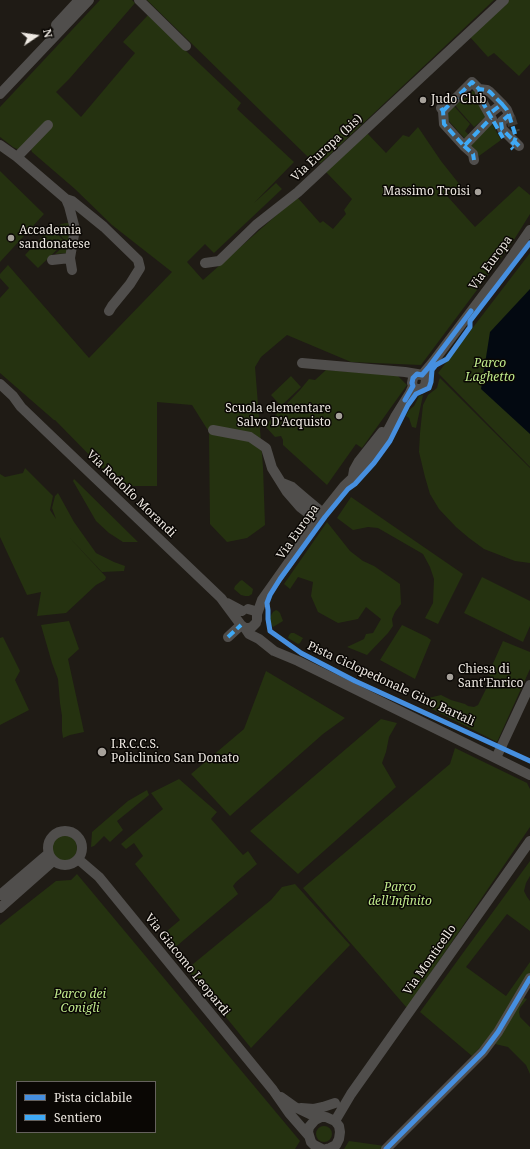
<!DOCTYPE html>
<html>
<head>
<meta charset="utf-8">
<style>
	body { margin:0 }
	#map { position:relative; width:530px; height:1149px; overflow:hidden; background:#1f1b15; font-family:"Noto Serif",serif }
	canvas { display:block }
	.legend { position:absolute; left:16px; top:1081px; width:140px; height:52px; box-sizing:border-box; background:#0a0704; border:1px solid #65615d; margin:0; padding:5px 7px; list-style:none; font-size:12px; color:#eee9e2 }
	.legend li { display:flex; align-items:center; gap:8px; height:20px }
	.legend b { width:20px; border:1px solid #65615d }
	.north { position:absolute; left:16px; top:16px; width:40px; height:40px; -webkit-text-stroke:3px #0a0704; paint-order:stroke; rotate:77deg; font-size:11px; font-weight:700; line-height:16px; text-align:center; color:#eee9e2 }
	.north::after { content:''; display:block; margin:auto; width:14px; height:18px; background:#eee9e2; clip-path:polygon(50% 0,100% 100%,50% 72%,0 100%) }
</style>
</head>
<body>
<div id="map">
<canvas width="530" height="1149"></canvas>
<ul class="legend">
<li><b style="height:5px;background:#468fdf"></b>Pista ciclabile</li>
<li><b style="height:5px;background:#3fa9f5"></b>Sentiero</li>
</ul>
<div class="north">N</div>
</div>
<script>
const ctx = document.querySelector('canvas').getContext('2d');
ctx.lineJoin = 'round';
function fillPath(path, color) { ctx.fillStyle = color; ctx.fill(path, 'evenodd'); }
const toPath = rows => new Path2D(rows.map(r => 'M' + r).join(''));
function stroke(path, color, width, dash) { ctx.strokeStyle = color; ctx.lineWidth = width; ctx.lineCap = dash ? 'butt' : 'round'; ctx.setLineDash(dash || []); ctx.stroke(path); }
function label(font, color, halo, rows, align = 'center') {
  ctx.font = font + ' "Noto Serif",serif'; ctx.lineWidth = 3; ctx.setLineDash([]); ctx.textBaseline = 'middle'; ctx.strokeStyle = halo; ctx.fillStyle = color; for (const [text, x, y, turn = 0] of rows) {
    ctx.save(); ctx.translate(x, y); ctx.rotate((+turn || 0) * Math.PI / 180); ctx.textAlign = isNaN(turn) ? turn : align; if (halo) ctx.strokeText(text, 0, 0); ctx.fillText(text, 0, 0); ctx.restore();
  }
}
const green = toPath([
	[100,0,132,0,135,3,70,78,56,92,81,117,135,53,123,42,148,15,241,103,237,109,294,162,254,203,276,183,282,189,214,253,205,244,187,262,203,280,297,197,320,223,323,221,333,229,346,214,344,210,352,199,326,172,367,133,386,153,403,135,409,137,418,127,441,161,460,185,448,197,475,227,519,186,530,195,530,214,512,243,421,365,351,362,287,335,261,357,255,367,263,467,265,525,247,538,227,542,210,524,209,432,192,405,157,402,157,486,123,486,101,467,55,420,54,420,0,373,0,298,9,288,0,278,0,274,8,265,89,358,172,272,112,225,75,189,32,152,28,142,19,150,13,147,0,137,0,107],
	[147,0,494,0,321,163,308,157],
	[509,0,530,0,530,64,519,76,494,53,488,57,470,37],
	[474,90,488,115,474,127,458,109,455,105],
	[453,105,470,124,465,131,470,136,466,140,449,121,446,113],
	[491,122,501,140,479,156,468,145],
	[0,171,44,214,0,262],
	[66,223,71,223,68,253,55,254,67,243,55,229,61,224],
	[51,227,65,242,38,268,25,255],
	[530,253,530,467,438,373],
	[326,370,397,375,407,385,362,448,356,444,327,485,283,445,283,440,281,436,275,437,265,426,300,390,309,379,315,380],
	[291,376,301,387,281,406,271,395],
	[440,378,530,468,530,563,515,561,484,549,469,538,456,527,439,509,430,494,425,477,419,452,420,433,423,405,428,395,437,388,439,380],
	[423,395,416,428,412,427,409,418,406,416,409,410,414,406,419,396],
	[25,468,53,496,50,510,56,519,52,508,55,496,58,493,74,522,96,553,114,562,125,566,124,571,102,572,68,536,106,577,105,580,96,585,66,613,37,616,41,592,27,595,0,537,0,474,5,477,23,473],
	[74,479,138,542,123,542,109,533,96,521,73,481],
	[351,497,463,574,438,624,425,618,433,603,434,579,430,567,423,554,378,528,368,527,353,530,337,518],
	[327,522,350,551,363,561,374,566,400,584,401,604,395,612,392,619,393,626,388,633,367,655,347,647,364,639,366,634,373,633,381,619,366,607,358,619,338,623,318,612,311,596,313,582,298,577,290,589,284,584],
	[482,577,530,601,530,626,523,642,464,613],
	[242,580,253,589,252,594,249,596,245,596,241,595,234,589,235,586,240,581],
	[276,610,278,611,280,613,283,621,273,627,270,621,270,617,273,612],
	[69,621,79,649,68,659,84,732,70,735,63,738,62,731,62,716,60,703,58,679,52,663,41,625],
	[402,625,427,637,431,640,415,679,380,660],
	[291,633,294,633,303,638,300,643,298,644,288,638,289,635],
	[3,637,20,671,15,680,29,710,0,725,0,638],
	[503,641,530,652,530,669,497,742,422,704,424,699,441,695,451,700,465,704,468,706,474,707,478,705,490,681,489,669,491,668],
	[266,671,345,718,323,734,230,816,191,774,244,729],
	[381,719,397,723,389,737,386,752,382,763,396,787,298,874,250,831],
	[455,748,527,783,530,789,530,827,407,1008,303,888,450,764],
	[179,779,217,812,211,819,243,855,248,851,257,864,236,882,233,886,238,894,172,950,161,936,180,920,135,864,143,856,134,843,126,849,121,844,163,809,151,793],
	[147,790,149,795,117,821,123,830,110,842,104,836,94,846,91,847,92,832,128,801],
	'51 848a13 13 0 1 1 26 0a13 13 0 1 1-26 0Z',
	[530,861,530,876,526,883,524,891,527,897,530,901,530,931,507,914,466,967,506,996,530,962,530,973,498,1029,472,1056,420,1012],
	[77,874,300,1141,295,1149,0,1149,0,925,56,881,71,880],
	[17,1082,155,1082,155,1132,17,1132],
	[295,884,350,945,251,1048,187,969,271,900,282,887],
	[521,997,527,999,520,1008,519,1012,520,1017,530,1027,530,1074,526,1065,508,1047,495,1044],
	'316 1134a8 8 0 1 1 16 0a8 8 0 1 1-16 0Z',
	[349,1141,385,1146,382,1149,344,1149]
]);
const water = toPath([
	[530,289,530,434,481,389,490,332]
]);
const minorTunnel = toPath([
	[510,116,515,132]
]);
const minor = toPath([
	[139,0,186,46],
	[56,25,79,0],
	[479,89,483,103,492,119],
	[0,94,89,0],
	[502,104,507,110,509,115,501,122,502,129,519,146],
	[441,108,443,111,444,124,464,146,491,118],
	[443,111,472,82,479,89,487,90,490,92,502,104,489,114],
	[0,145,17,157,66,199,69,206,75,229,70,258,72,270],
	[464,146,473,154,474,160],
	[17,157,48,125],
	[66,199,72,201,104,227,138,260,140,268,130,284,112,306,109,311],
	[52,260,70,258],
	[205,263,219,261,256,225,298,192,504,0],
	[302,363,405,372,417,374],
	[0,384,13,396,21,407,47,432,221,598,241,625,245,628,249,628,252,627,256,623],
	[410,393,417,389,421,389,425,386,428,368],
	[213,430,250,437,266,448,272,468,287,492,300,507,317,520],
	[353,476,354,470,359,461,382,432],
	[282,483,292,487,306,499,323,513],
	[227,603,242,611],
	[248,609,255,611,257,614,257,620],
	[257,614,262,600,289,562,317,520,344,486,365,466,378,449,395,417,410,393,413,386,412,383,413,378,417,374,422,375,433,362,506,265,530,230],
	[245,628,249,634,259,639,274,651,298,661,530,775],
	[228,637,241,625],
	[496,758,530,685],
	'48 848a17 17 0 1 1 34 0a17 17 0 1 1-34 0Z',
	[78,859,99,877,273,1090,289,1113,309,1136],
	[0,895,48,854],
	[0,908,52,862,52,860],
	[281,1097,295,1107,318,1118],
	[301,1108,314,1109,323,1107,335,1103],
	[335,1121,351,1094,530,841],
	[322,1149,314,1145,311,1142,308,1132,309,1127,315,1120,321,1117,326,1117,335,1121,339,1126,340,1132,339,1139,336,1145,330,1148,326,1149],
	[386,1149,483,1052,498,1032,530,978]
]);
const quiet = toPath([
	[479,89,483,103,503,138],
	[502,104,507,110,509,115,501,122,502,129,519,146],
	[441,108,443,111,444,124,464,146,491,118],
	[443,111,472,82,479,89,487,90,490,92,502,104,489,114],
	[509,115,516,137,514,142,510,146,513,149],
	[464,146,473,154,474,160],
	[228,637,241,625]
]);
const cycleway = toPath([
	[530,243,470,321,470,327,447,359,436,365,432,370,431,382,429,388,416,394,408,405,390,441,374,463,355,484,348,489,325,517,280,579,270,595,267,603,268,610,268,619,270,631,301,653,355,681,530,761],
	[405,400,413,386,412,383,413,378,417,374,422,375,428,368,471,311],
	[386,1149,483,1052,498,1032,530,978]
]);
const markers = [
	[423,100,4,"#a6a19a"],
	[478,192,4,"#a6a19a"],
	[11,238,4,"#a6a19a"],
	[339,416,4,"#a6a19a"],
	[450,677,4,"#a6a19a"],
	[102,752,5,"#a6a19a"]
];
const poiNames = [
	["Judo Club",431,100],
	["Massimo Troisi",470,192,"right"],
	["Accademia",19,231],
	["sandonatese",19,245],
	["Scuola elementare",331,409,"right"],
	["Salvo D'Acquisto",331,423,"right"],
	["Chiesa di",458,670],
	["Sant'Enrico",458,684],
	["I.R.C.C.S.",111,745],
	["Policlinico San Donato",111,759]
];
const streetNames = [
	["Via Europa (bis)",327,148,-43],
	["Via Europa",491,263,-54],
	["Via Rodolfo Morandi",131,494,44],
	["Via Europa",298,532,-55],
	["Pista Ciclopedonale Gino Bartali",391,684,25],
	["Via Monticello",430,960,-55],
	["Via Giacomo Leopardi",187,965,51]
];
const parkNames = [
	["Parco",490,364],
	["Laghetto",490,378],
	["Parco",400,888],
	["dell'Infinito",400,902],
	["Parco dei",80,995],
	["Conigli",80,1009]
];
fillPath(green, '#253210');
fillPath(water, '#030911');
stroke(minorTunnel, '#3e3a34', 10, [10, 5]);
stroke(minor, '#504e4c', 10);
stroke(quiet, '#3fa9f5', 4, [8, 4]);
stroke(cycleway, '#468fdf', 5);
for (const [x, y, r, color] of markers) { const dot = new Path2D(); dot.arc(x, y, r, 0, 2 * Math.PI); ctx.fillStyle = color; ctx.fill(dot); stroke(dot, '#0a0704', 1.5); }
label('12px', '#eee9e2', '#0a0704', poiNames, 'left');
label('12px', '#eee9e2', '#0a0704', streetNames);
label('italic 12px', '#bee88b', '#0a0704', parkNames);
</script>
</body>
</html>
